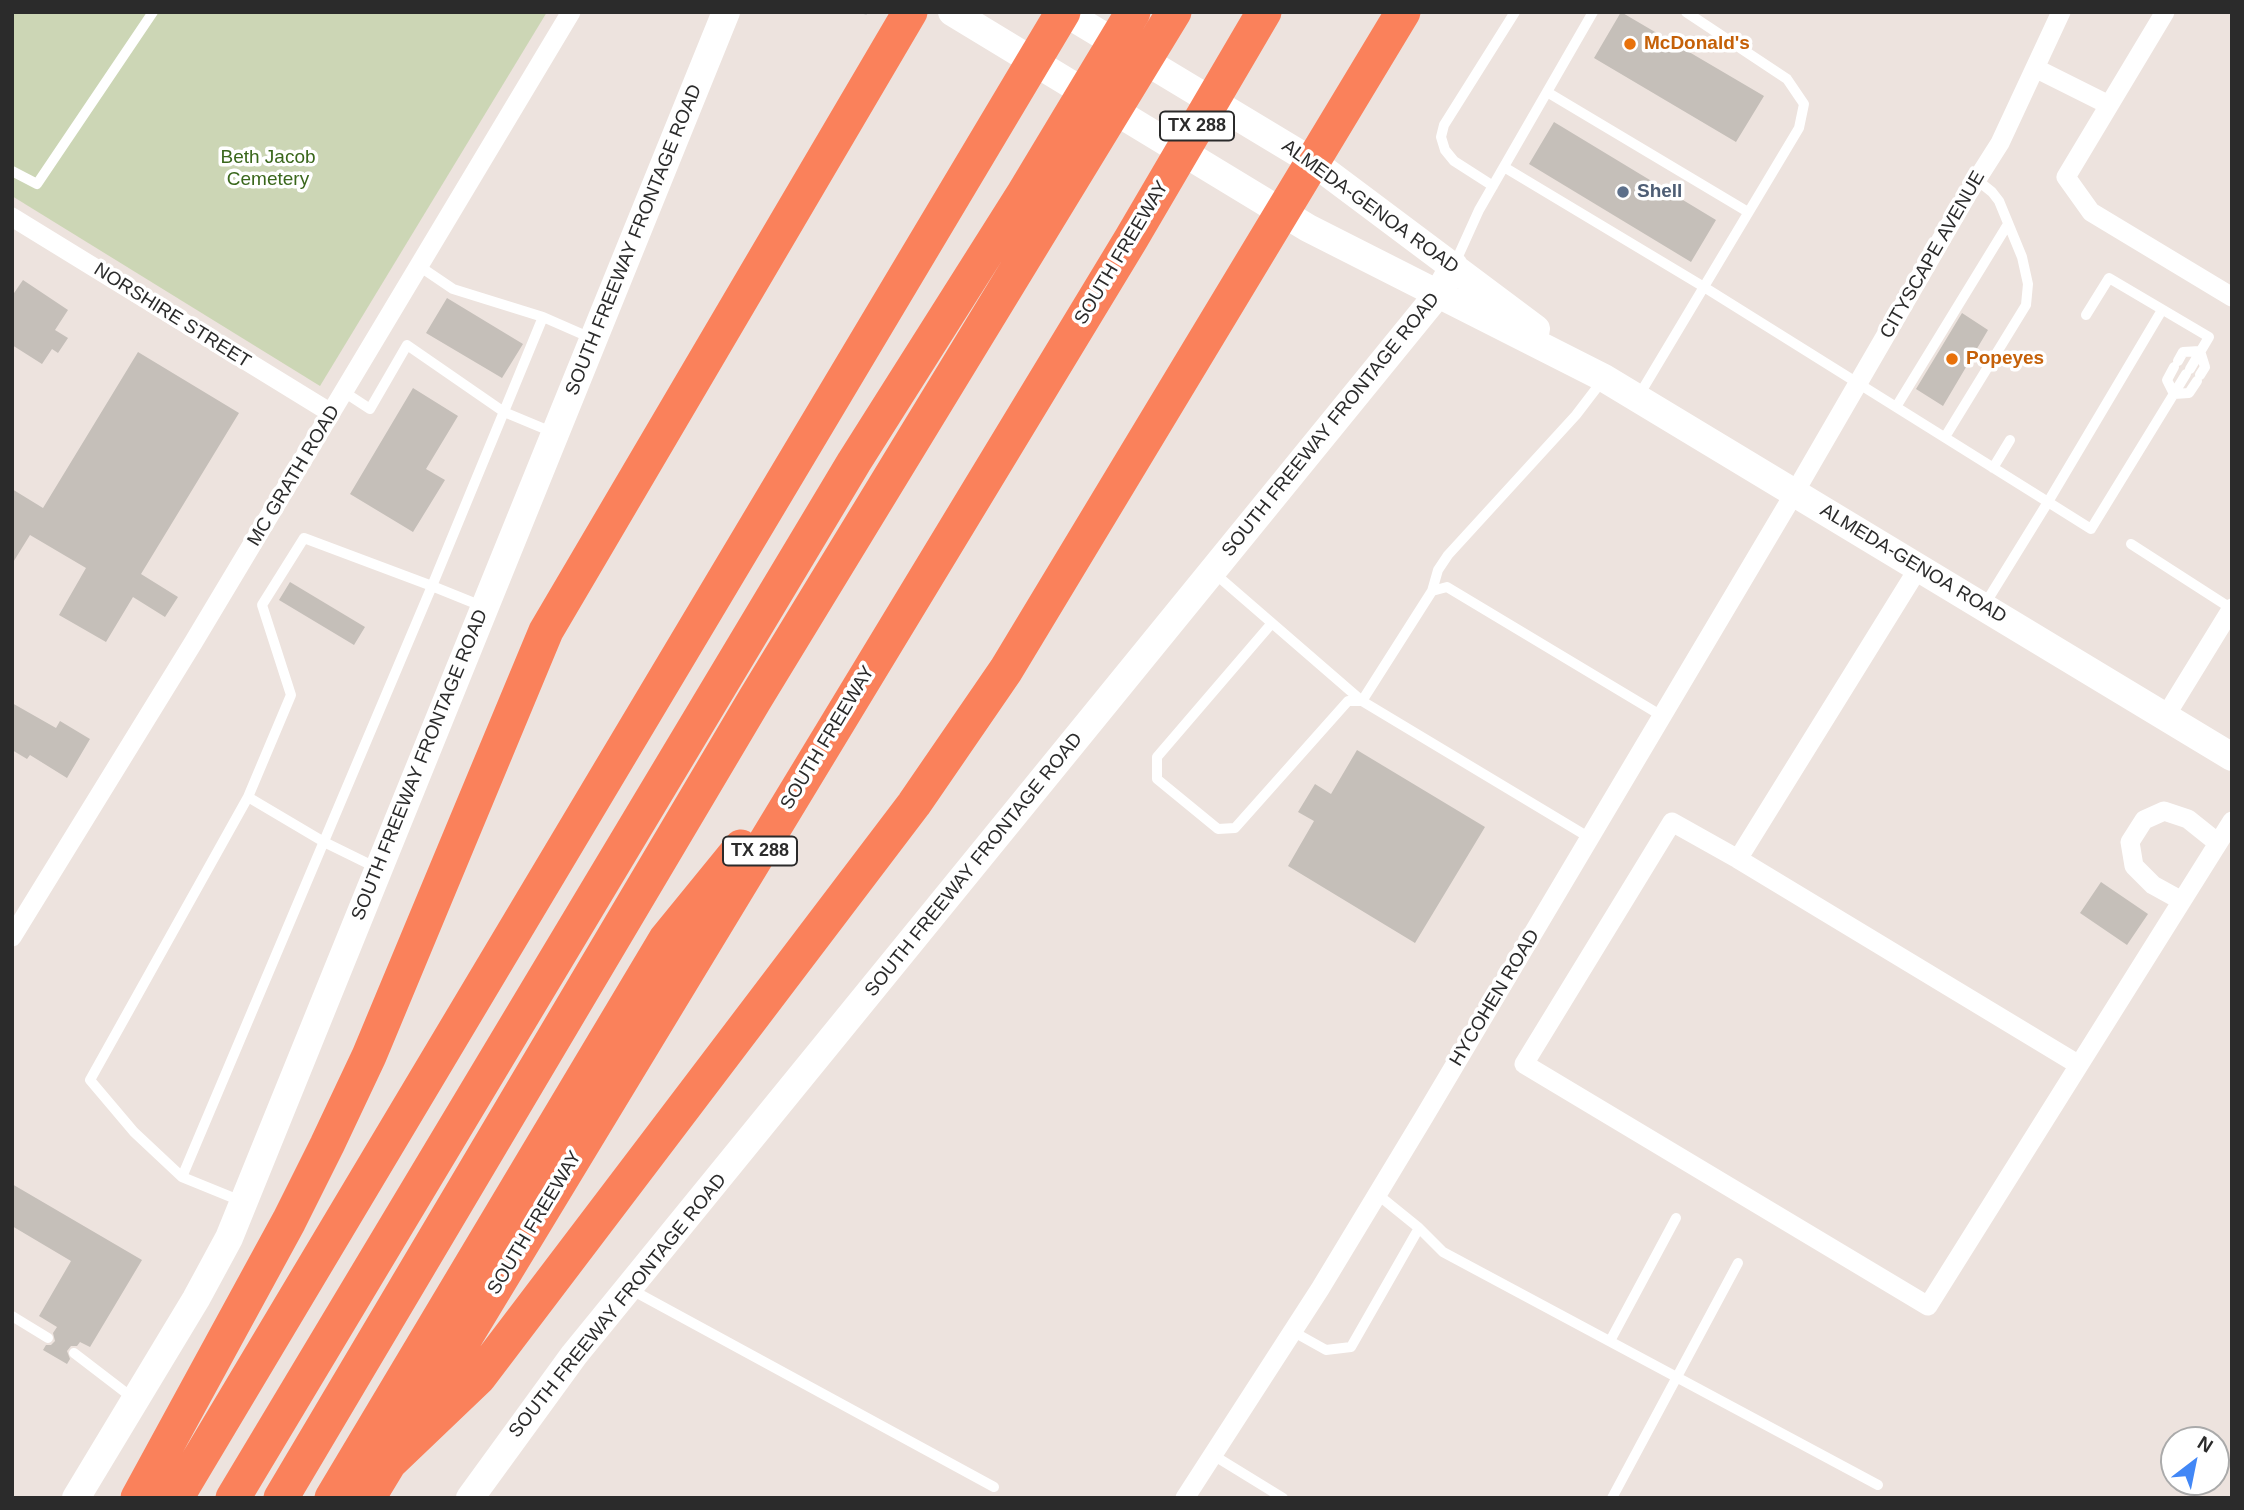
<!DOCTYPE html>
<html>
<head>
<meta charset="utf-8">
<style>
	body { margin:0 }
	#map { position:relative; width:2244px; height:1510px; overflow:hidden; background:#ede3de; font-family:Helvetica,sans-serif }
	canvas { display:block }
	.frame { position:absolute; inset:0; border:14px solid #2b2b2b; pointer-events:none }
	.north { position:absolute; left:2160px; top:1426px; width:70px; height:70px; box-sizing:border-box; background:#fff; border:2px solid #aaa; border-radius:50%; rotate:32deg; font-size:19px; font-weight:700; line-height:28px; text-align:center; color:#2b2b2b }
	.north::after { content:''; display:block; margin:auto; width:24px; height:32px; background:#4287f6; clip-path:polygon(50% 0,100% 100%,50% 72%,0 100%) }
</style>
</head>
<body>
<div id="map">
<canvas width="2244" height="1510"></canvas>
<div class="frame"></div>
<div class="north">N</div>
</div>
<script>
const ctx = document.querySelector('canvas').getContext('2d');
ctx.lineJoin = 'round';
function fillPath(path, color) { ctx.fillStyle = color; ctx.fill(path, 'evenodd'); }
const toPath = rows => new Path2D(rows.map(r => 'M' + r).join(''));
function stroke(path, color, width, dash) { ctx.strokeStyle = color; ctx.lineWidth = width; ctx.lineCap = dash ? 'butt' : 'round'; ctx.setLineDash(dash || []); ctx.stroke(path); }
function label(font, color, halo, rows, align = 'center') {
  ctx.font = font + ' Helvetica,sans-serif'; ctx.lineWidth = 7; ctx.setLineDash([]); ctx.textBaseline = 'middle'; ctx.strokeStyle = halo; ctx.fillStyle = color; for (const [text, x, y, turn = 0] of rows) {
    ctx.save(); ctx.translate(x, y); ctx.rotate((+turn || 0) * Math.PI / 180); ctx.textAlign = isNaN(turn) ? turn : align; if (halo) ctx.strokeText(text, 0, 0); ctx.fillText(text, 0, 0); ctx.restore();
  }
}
const cemetery = toPath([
	[12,12,547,12,320,386,12,196]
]);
const building = toPath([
	[1621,12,1764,96,1736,142,1594,58],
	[1554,122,1716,220,1691,262,1529,164],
	[23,280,68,310,55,330,68,338,58,353,52,349,42,364,12,345,12,296],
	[447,298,523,344,502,378,426,333],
	[1962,313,1988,330,1943,406,1916,389],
	[138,352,239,413,141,574,178,597,165,617,133,597,106,642,59,615,86,568,30,535,12,564,12,489,43,508],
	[413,388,458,416,426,469,445,480,413,532,350,494],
	[290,582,365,627,354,645,279,600],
	[12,703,56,728,60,721,90,739,67,778,30,755,27,759,12,750],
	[1357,750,1485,827,1415,943,1288,866,1314,821,1298,812,1315,784,1331,794],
	[2101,882,2148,914,2127,945,2080,913],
	[12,1184,142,1260,90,1347,80,1342,77,1346,71,1346,67,1351,70,1359,67,1364,43,1350,46,1345,51,1345,55,1341,53,1333,57,1327,39,1316,71,1261,12,1226]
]);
const path = toPath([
	[863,12,867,13]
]);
const service = toPath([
	[1547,92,1748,212],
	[1504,167,1704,287,2048,502,1985,604],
	[12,171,37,184,153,12],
	[1493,186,1454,161,1445,150,1441,137,1444,125,1515,12],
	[1455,263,1479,210,1593,12],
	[419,266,453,289,543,317],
	[2162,310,2048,502,2091,529,2186,374],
	[2086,315,2109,278,2209,337,2190,369],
	[2178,361,2183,352,2200,351,2205,367,2200,375],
	[2174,367,2167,380,2174,394,2189,393,2197,381],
	[344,392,370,409,407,345,504,412,552,432],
	[1638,397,1799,128,1804,104,1787,79,1686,12],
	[1896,407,2008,224],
	[1945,437,2026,305,2028,284,2022,257,1999,201,1992,192,1977,180],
	[1993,468,2010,440],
	[2131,544,2232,609],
	[1213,572,1362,701,1590,838],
	[1432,591,1438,570,1448,555,1576,415,1602,381],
	[1272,623,1157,757,1157,779,1218,829,1235,828,1348,701,1362,701,1432,591,1447,587,1662,716],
	[377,868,324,842,248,797,291,695,262,605,304,538,432,586,484,607],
	[182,1177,134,1132,90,1080,248,797],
	[1377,1194,1419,1228,1443,1252,1878,1485],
	[241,1201,182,1177,432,586,543,317,591,338],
	[630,1289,994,1487],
	[12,1316,48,1338],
	[1292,1331,1326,1350,1351,1347,1419,1228],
	[1610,1341,1676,1218],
	[74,1353,134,1399],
	[1213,1455,1283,1498],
	[1612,1498,1738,1263]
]);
const minor = toPath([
	[2165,12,2066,177,2091,212,2232,297],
	[2035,68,2109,105],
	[12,217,331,413],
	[1919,567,1738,859,1672,822,1524,1064,1928,1306,2232,821],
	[2165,717,2232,608],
	[1738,859,2079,1065],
	[2182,901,2153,885,2134,866,2130,842,2144,820,2164,811,2188,819,2218,843],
	[12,937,193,643,571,12],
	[1185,1498,1320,1289,1424,1117,1795,492,1967,195,2000,143,2061,12]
]);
const secondary = toPath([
	[952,12,1308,228,1604,378,2232,757],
	[1064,12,1313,162,1536,329],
	[76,1498,196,1299,229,1238,726,12],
	[470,1498,574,1355,1438,294,1454,266]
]);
const motorway = toPath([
	[389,1463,479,1377,914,804,1006,670,1403,12],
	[138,1498,289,1221,327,1145,369,1056,546,631,910,12],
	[176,1498,1063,12],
	[233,1498,854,462,1024,193,1133,12],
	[281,1498,755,699,1174,12],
	[332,1498,666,939,741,847],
	[368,1498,1131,239,1264,12]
]);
const markers = [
	[1630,44,7,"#e8710a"],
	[1623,192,7,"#5c6f8a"],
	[1952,359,7,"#e8710a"]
];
const shields = [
	[1197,126,74],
	[760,851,74]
];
const shieldNames = [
	["TX 288",1197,126],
	["TX 288",760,851]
];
const foodNames = [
	["McDonald's",1644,44],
	["Popeyes",1966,359]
];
const parkNames = [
	["Beth Jacob",268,158],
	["Cemetery",268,180]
];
const serviceNames = [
	["Shell",1637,192]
];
const streetNames = [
	["ALMEDA-GENOA ROAD",1370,207,36],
	["SOUTH FREEWAY FRONTAGE ROAD",634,240,-68],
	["SOUTH FREEWAY",1122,253,-59],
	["CITYSCAPE AVENUE",1933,255,-60],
	["NORSHIRE STREET",172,316,32],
	["SOUTH FREEWAY FRONTAGE ROAD",1331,425,-51],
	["MC GRATH ROAD",294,476,-59],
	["ALMEDA-GENOA ROAD",1913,564,31],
	["SOUTH FREEWAY",828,738,-59],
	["SOUTH FREEWAY FRONTAGE ROAD",420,765,-68],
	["SOUTH FREEWAY FRONTAGE ROAD",974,865,-51],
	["HYCOHEN ROAD",1495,998,-59],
	["SOUTH FREEWAY",535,1223,-59],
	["SOUTH FREEWAY FRONTAGE ROAD",618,1306,-51]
];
fillPath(cemetery, '#ccd6b5');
fillPath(building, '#c5bfb9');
stroke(path, '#c4c4c4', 3.5, [5, 3.5]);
stroke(service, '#fff', 10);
stroke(minor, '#fff', 19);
stroke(secondary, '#fff', 28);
stroke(motorway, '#fa815b', 35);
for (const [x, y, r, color] of markers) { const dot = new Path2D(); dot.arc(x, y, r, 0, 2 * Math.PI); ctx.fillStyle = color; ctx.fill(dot); stroke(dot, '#fff', 2.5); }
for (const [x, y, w] of shields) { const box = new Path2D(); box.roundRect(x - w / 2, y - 14.5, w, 29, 5); ctx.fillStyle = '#fff'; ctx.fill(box); stroke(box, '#2b2b2b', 2); }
label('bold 18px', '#2b2b2b', null, shieldNames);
label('bold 19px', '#c56008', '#fff', foodNames, 'left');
label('19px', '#3a671c', '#fff', parkNames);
label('bold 19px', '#4e5e75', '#fff', serviceNames, 'left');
label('19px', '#2b2b2b', '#fff', streetNames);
</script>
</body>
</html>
